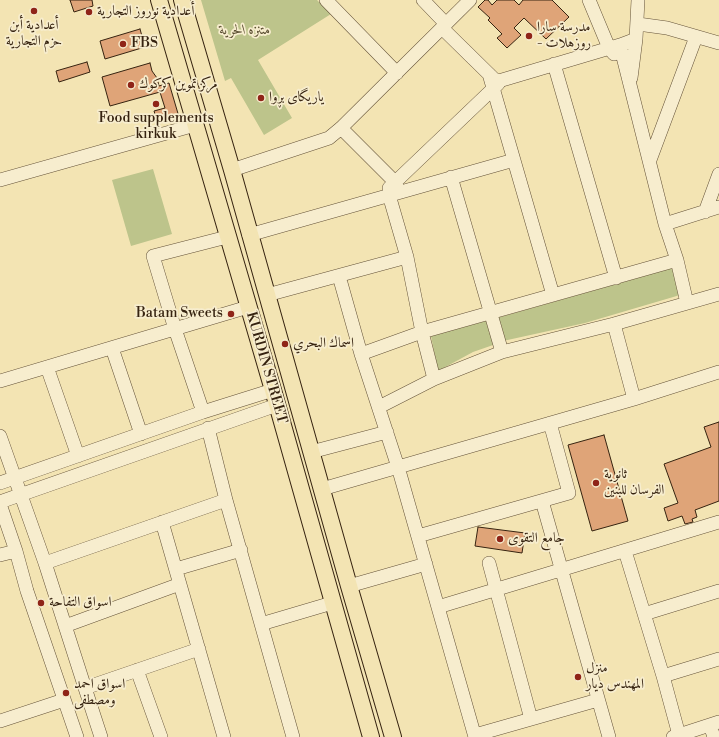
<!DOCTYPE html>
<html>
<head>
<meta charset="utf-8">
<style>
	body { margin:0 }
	canvas { display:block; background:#f3e4b3 }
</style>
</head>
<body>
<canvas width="719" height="737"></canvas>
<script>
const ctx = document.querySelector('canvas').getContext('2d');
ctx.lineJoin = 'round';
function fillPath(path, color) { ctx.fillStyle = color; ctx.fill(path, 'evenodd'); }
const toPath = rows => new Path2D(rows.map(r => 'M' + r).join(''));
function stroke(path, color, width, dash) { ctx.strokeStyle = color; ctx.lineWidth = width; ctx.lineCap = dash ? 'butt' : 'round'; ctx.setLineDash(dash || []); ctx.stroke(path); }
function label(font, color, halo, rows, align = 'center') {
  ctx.font = font + ' "Libre Bodoni",Amiri,serif'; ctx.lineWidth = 3.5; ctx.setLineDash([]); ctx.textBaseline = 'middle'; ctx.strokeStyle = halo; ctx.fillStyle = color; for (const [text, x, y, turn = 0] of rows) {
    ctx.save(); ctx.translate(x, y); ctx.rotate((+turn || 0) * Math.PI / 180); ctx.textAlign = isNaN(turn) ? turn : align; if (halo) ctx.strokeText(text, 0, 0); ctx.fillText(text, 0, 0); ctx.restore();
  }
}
const green = toPath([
	[201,0,317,0,331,14,258,60,292,118,264,135,231,78,225,81],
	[153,169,172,234,131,246,112,180],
	[672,268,680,295,585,323,503,341,497,318],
	[489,320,496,344,473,352,438,371,431,336]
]);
const building = toPath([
	[70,0,92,0,93,6,74,12,70,0],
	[485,0,488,0,492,5,497,0,514,0,519,5,523,0,552,0,569,17,546,39,524,18,514,28,521,35,507,48,497,38,502,34,488,20,490,18,478,7,485,0],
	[140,29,145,47,105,59,100,41,140,29],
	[87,62,90,72,59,82,56,71,87,62],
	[150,63,152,71,157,78,159,86,169,83,179,117,158,123,154,111,165,108,159,89,160,92,110,106,102,77,150,63],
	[719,422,719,501,695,510,697,517,692,519,693,522,685,524,682,516,668,521,664,508,678,503,664,464,711,447,704,427,719,422],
	[604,435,628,521,592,531,568,445,604,435],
	[478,527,525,533,522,553,475,546,478,527]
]);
const minor = toPath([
	[326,0,397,73],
	[423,0,446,24],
	[589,0,609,48,614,54],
	[638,24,667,28,719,43],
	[442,28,495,80],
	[620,45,665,224,677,260,687,303],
	[554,64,616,278],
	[489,74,553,295],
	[631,78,636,39,638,0],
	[492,83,620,45,636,39],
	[341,128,395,182,398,189],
	[650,160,696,37],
	[232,170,329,138,341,128,470,0],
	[451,177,502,352],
	[0,180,195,125],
	[395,182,389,195,407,257,422,332,434,379],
	[389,188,498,84],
	[705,212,719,174],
	[665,224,719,207],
	[249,235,514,160],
	[339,276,361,354,398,467,475,737],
	[267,295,407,257],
	[614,324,634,399],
	[112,348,141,434],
	[361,354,422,332,677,260],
	[47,367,78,456],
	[0,381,248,307],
	[379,407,434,379,502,352,614,324,719,294],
	[203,412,175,329,153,256,227,237],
	[208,428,226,500,293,737],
	[0,436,45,563,85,688,101,737],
	[311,452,387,432],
	[0,483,203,412,273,390],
	[322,489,634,399,719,372],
	[542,501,609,737],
	[0,502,277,405],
	[0,504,16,551,27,591,77,737],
	[162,522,224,737],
	[418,536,569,493,550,423],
	[625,551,663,676,679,735],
	[0,555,16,551],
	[45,563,226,500],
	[489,563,531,719],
	[176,569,241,550],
	[349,586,426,564],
	[438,607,719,522],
	[644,614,719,591],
	[261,624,332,603],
	[65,626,180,584],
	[137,670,161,737],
	[663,676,719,659],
	[85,688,199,649],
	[0,721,64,700],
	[710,725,714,737],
	[475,735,598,700],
	[673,737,719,722]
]);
const major = toPath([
	[159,0,273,390,371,737],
	[182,0,232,170,349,586,393,737]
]);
const markers = [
	[34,11,4,"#8f2418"],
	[89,12,4,"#8f2418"],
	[529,36,4,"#8f2418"],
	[123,44,4,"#8f2418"],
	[131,85,4,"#8f2418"],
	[261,98,4,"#8f2418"],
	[156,104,4,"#8f2418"],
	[231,314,4,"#8f2418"],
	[285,344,4,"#8f2418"],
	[596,483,4,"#8f2418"],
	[500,539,4,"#8f2418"],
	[41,603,4,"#8f2418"],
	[578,677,4,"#8f2418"],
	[66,693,4,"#8f2418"]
];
const poiNames = [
	["أعدادية نوروز التجارية",97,12],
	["أعدادية أبن",34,26,"center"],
	["حزم التجارية",34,42,"center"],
	["مدرسة سارا",537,28],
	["- روزهلات",537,44],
	["FBS",131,44],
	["مركز تموين كركوك",139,85],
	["یاریگای بڕوا",269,98],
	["Food supplements",156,119,"center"],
	["kirkuk",156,135,"center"],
	["Batam Sweets",223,314,"right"],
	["اسماك البحري",293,344],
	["ثانوية",604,475],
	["الفرسان للبنين",604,491],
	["جامع التقوى",508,539],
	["اسواق التفاحة",49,603],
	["منزل",586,669],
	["المهندس ديار",586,685],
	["اسواق احمد",74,685],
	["ومصطفى",74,701]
];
const parkNames = [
	["متنزه الحرية",245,31]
];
const streetNames = [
	["KURDIN STREET",266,368,74]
];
fillPath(green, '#bdc48b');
fillPath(building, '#dfa478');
stroke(building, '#362310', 1);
stroke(minor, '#655339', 14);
stroke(major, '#362310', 18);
stroke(minor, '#f7edce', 13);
stroke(major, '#f3e4b3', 16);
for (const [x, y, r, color] of markers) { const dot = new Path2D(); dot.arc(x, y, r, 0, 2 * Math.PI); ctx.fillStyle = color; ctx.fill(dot); stroke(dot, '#f7edce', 1.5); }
label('14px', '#362310', '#f7edce', poiNames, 'left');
label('italic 14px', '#584b2f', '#f7edce', parkNames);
label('14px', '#362310', '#f7edce', streetNames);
</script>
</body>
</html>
